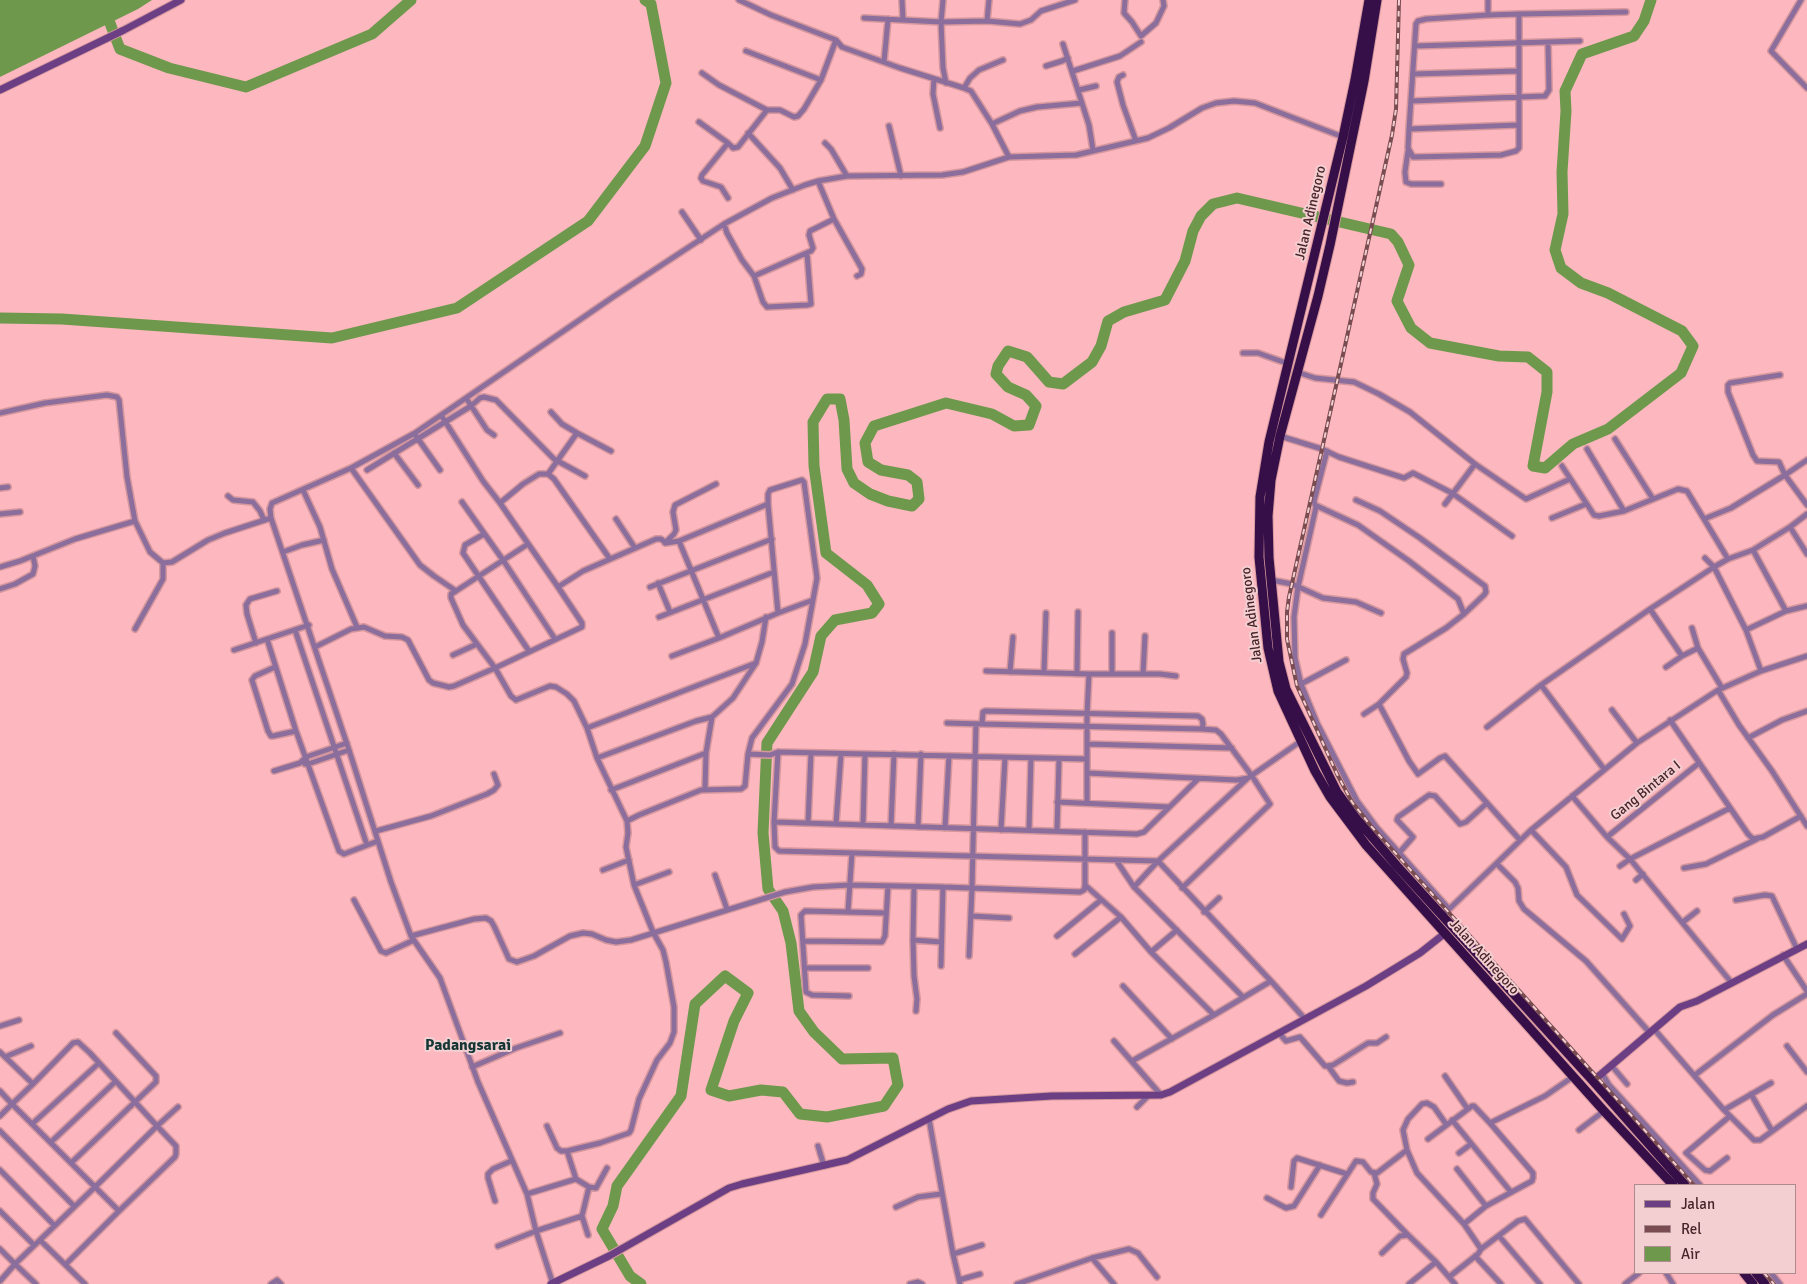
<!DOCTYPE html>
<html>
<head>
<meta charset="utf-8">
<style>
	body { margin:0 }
	#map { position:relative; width:1807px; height:1284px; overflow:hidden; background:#fdb7be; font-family:Signika,sans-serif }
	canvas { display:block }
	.legend { position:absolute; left:1634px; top:1184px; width:162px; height:90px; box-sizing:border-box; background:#f4cfd2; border:1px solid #ae8b8e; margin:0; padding:6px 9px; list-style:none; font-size:15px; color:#462428 }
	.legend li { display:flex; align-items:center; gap:10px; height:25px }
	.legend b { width:25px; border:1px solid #ae8b8e }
</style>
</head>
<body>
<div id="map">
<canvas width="1807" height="1284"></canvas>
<ul class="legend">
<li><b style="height:6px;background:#6c3e84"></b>Jalan</li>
<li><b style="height:6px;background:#784c51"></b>Rel</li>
<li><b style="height:14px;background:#6e994d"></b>Air</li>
</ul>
</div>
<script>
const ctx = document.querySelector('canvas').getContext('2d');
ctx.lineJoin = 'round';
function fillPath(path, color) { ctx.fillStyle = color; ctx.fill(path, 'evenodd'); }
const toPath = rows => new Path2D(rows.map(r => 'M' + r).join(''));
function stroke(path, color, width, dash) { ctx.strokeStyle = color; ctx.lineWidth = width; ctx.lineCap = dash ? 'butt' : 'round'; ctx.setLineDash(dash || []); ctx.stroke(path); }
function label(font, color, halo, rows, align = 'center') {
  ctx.font = font + ' Signika,sans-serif'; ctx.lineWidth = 4; ctx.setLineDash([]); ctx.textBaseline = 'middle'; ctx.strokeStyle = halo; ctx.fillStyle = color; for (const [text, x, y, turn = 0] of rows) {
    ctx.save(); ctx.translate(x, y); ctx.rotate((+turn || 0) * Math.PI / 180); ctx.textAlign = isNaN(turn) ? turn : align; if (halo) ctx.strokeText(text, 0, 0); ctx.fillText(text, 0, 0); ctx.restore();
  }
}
const water = toPath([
	[0,0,152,0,138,9,0,77]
]);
const river = toPath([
	[101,0,120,49,169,68,246,87,372,34,411,0],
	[0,318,62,319,332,338,457,308,588,221,645,146,666,83,651,4,645,0],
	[641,1284,630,1276,602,1229,613,1206,617,1186,681,1096,695,1004,725,976,748,993,734,1021,711,1090,729,1096,761,1090,783,1092,800,1114,827,1117,884,1106,898,1085,893,1058,842,1059,814,1032,799,1011,791,943,783,911,768,889,763,833,767,743,813,672,821,636,835,620,872,613,879,604,867,585,826,553,814,466,813,422,827,399,840,399,844,420,847,469,854,483,870,494,888,501,912,506,919,499,917,482,908,475,881,470,868,462,865,443,874,426,946,403,992,414,1014,426,1029,425,1036,406,1026,395,1008,387,996,374,998,366,1008,351,1027,357,1049,382,1063,384,1092,362,1101,346,1108,321,1124,312,1165,300,1185,261,1193,231,1201,216,1213,204,1237,198,1391,234,1398,242,1409,265,1397,301,1411,328,1430,343,1499,356,1528,357,1547,372,1547,392,1533,466,1545,468,1573,444,1608,429,1681,373,1693,346,1682,331,1608,293,1581,283,1561,268,1555,250,1563,214,1562,172,1566,111,1565,91,1582,54,1634,36,1644,21,1651,0]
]);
const street = toPath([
	[739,0,771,15,836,40,842,47,900,68,964,88,971,91,992,124,1009,157],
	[902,0,903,19],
	[943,0,941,22,943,68,946,83],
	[1125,0,1124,13,1132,22,1141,36,1156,23,1164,6,1163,0],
	[1488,0,1488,15],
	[1801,0,1771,51,1807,88],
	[1519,14,1519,148,1516,151,1501,155,1413,157,1408,148,1409,129,1416,24,1418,21,1426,19,1488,15,1519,14,1626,12],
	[864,18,941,22,987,21,1020,24,1031,20,1041,11,1075,0],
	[987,21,989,0],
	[1063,44,1089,125,1093,150],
	[1415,46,1580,41],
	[746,51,821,80],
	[884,62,888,19],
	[1046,66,1062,61,1068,58],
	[1073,71,1120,56,1141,42],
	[702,73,719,85,767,110],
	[1413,74,1519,71],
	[1123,75,1119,77,1117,82,1123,105,1136,141],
	[934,79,933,94,940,128],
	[964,88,970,78,979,70,1003,60],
	[1079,90,1096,86],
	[1411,101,1545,96,1549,90,1548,42],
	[699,122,728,143],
	[992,124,1020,111,1037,107,1082,103],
	[889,126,901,176],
	[1409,129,1519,125],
	[748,133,780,168,793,190],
	[825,143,831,149,847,176],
	[1408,151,1405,172,1406,182,1411,184,1441,184],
	[728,198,721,187,703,181,701,178,702,175,728,143,733,148,738,147,767,110,780,110,794,117,798,116,804,109,821,80,836,40],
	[682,212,701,240],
	[834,219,862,269,861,274,857,276],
	[724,224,727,233,742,260,754,276,763,302,767,307,807,305,811,304,807,253],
	[754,276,811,251,813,248,809,235,810,231,834,219,818,181],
	[1243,353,1258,353,1289,364],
	[1297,372,1315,378,1354,382,1379,394,1410,412,1475,464,1526,499,1570,479],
	[1780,375,1730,383,1728,385,1728,392,1753,455,1757,461,1779,462,1785,475,1807,460],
	[466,398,487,430,494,435],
	[551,412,562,424,577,433],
	[0,413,45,403,107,395,117,397,119,400,127,477,135,521,150,552,163,563,172,562,208,540,225,533,271,518,349,750,391,882,411,936,440,978,478,1082,527,1194,536,1231,553,1284],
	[441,415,483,481,500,503],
	[416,436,440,470],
	[1280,436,1322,449,1339,457,1404,478,1413,473,1452,493,1512,536],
	[1615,439,1653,499],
	[1587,449,1624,511],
	[1327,451,1314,501,1315,505,1358,525,1409,561,1458,599,1464,614,1446,628,1404,654,1403,659,1407,673,1406,677,1379,704,1409,761,1418,774,1440,758,1445,756,1520,840],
	[394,453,418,485],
	[1562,466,1594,515,1599,516,1624,511,1678,489,1687,491,1704,519],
	[351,468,420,565,434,576,456,591,528,544],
	[367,470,471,406,480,398,484,397,496,400,554,459,585,476],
	[548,474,539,474,523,484,500,503,558,587],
	[0,488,8,487],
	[303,490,320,527,332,569,357,627],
	[228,496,233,500,253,502,260,511,264,520],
	[1356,500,1380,511,1420,538,1485,586,1486,592,1484,595,1464,614],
	[462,502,503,560,555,639],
	[768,504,768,494,770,490,802,480,804,482,817,578,813,600],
	[1445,504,1475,464],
	[1316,507,1298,587,1294,617,1295,658,1301,684,1317,723,1357,801,1377,828,1449,909],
	[0,514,20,512],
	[1807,514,1790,527,1807,554],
	[271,518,270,509,272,503,351,468,415,433,613,297,724,224,772,198,805,185,818,181,847,176,942,175,963,172,1009,157,1076,155,1148,138,1169,128,1202,108,1216,103,1234,101,1255,103,1343,137],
	[1552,518,1586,504],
	[616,519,635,548],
	[484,534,465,545,463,553,529,651],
	[679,541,719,638],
	[665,543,674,534,676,530,673,512,675,505,716,484],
	[1753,550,1790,527],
	[283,552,302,545,324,540],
	[1705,558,1714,567,1650,609,1682,656,1698,648,1722,688],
	[610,559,554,479,548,474,577,433,611,451],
	[1728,559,1704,519,1731,508,1785,475,1807,505],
	[0,567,20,561,75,539,135,521],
	[1271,580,1292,584,1323,598,1356,602,1381,613],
	[658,583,670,612],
	[650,587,772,539],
	[0,589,15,584,33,574,35,566,33,556],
	[456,591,451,594,451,598,463,625,495,668,582,627,582,623,558,587,583,571,656,539,661,539,666,543,679,541,768,504,778,613],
	[659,617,774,572],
	[1692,628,1698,648],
	[135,629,163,579,163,563],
	[295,630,367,845],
	[1746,630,1786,611,1807,606],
	[1112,633,1112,674],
	[267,639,296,731,339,851,344,854,378,841],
	[256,643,247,614,246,605,250,599,277,591],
	[315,647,351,629,364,627,385,636,402,637,408,640,429,680,433,683,449,687,454,686,495,668,511,696,516,700,550,686,556,687,567,694,574,701,587,728,597,758,627,821],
	[234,650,309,625],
	[453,655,477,644],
	[672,656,719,638,778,613,813,600,805,644,792,684,752,738,748,754,770,755,778,752],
	[275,667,255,676,252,680,268,731,271,736,273,736,296,731],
	[1666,667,1682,656],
	[986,671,1089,674],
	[1761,671,1746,630,1714,567,1728,559,1753,550,1786,611],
	[1010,672,1013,637],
	[1044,672,1046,613],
	[1077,674,1078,612],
	[1143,674,1145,636],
	[1301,684,1346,660],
	[1541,685,1604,769],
	[1718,690,1739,725,1772,771,1807,826],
	[1612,710,1637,743],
	[1364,714,1379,704],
	[1670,720,1748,834,1753,839,1763,837,1801,816],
	[947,723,982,724,1202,729,1203,724,1202,719,1198,716,985,711,983,712,982,724],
	[1487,727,1541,685,1650,609],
	[587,728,756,663],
	[1748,738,1782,720,1807,711],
	[1087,744,1232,748],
	[597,758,696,721,712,717],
	[1087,759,778,752,774,822,775,847,779,851,1158,861,1248,778,1301,741],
	[305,764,308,764,349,750],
	[274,771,300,763,306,757,347,743],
	[1087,773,1237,780,1248,778],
	[705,789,706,753,712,717,733,698,756,663,762,642,766,617],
	[611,790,706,753],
	[1572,796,1607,837,1630,859,1730,808],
	[1057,802,1169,807],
	[1087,803,1087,714,1089,674,1160,674,1176,676],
	[774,822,1137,834,1144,832,1198,779],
	[808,823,811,753],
	[836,824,841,754],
	[863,825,865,754],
	[891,826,894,754],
	[918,827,921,754],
	[945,828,949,756],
	[1001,830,1005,758],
	[1029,830,1031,758],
	[1531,830,1566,867,1577,895,1622,939,1630,926,1624,914],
	[376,831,431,816,487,794,494,790,498,785,494,774],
	[1057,831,1059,759],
	[1607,837,1699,763],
	[1399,853,1413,837,1397,820,1398,817,1429,795,1435,796,1460,824,1466,822,1487,803],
	[1116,860,1134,887],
	[1497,864,1515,882,1518,888,1519,901,1524,909,1586,961,1650,1033],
	[1620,866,1630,859,1731,982],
	[1684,868,1706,864,1757,839],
	[603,870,629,860],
	[715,875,727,909],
	[1636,880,1643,874],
	[634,885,669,872],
	[1085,885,1085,832],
	[914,887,913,940,914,976,917,999,916,1011],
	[1182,888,1270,804,1252,776,1221,734,1216,730,1202,729],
	[354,900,381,951,386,953,414,940],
	[1736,900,1765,895,1772,896,1797,949],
	[848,911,852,853],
	[1204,912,1219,898],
	[971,916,1009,918],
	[1442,916,1531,830,1637,743,1718,690,1761,671,1807,656],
	[1121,917,1151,952,1214,1015,1271,981],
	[1683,922,1697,911],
	[411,936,474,919,486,918,491,921,494,926,509,959,517,962,534,956,570,936,583,933,592,934,606,940,616,942,631,940,785,892,813,887,850,885,943,887,1080,892,1084,890,1085,885,1121,917,1075,954],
	[1057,936,1101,900],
	[913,940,941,942],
	[803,941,882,942,885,936,888,886],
	[1151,952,1177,930],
	[1783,955,1807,991],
	[969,956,972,888,976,724],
	[941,966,943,887],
	[805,968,868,968],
	[1123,986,1172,1039],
	[849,996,812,995,806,992,801,915,805,911,886,913],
	[1243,997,1134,887,1158,861,1271,981,1305,1019],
	[0,1026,19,1020],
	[1654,1029,1724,1110,1754,1140,1760,1140,1807,1106],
	[1279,1033,1286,1041,1300,1037,1325,1066,1328,1066,1333,1065,1368,1043,1377,1043,1386,1037],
	[1114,1041,1161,1095],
	[1787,1046,1807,1072],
	[0,1052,33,1084,12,1104,95,1187,15,1264,36,1284],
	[5,1057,31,1046],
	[1132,1061,1214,1015],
	[1611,1065,1627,1084],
	[1328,1066,1339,1081,1347,1083,1353,1082],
	[472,1067,516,1048,560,1033],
	[1602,1073,1609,1085,1700,1185],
	[1695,1075,1773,1015,1807,994],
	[1445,1076,1467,1108],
	[33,1084,73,1043,78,1042,90,1053,157,1126,95,1187,119,1211,66,1264],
	[0,1091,12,1104,0,1116],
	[1751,1094,1772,1131],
	[1137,1107,1149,1095],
	[1724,1110,1771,1083],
	[929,1119,953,1254,960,1284],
	[1452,1120,1511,1192],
	[32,1124,99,1063],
	[1446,1124,1434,1107,1427,1103,1422,1104,1408,1119,1403,1130,1407,1150,1417,1173,1464,1224,1481,1249,1478,1254,1449,1277],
	[547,1126,557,1148,561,1151,567,1151],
	[1579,1130,1604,1111],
	[0,1131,74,1206],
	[1428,1139,1472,1106,1474,1106,1490,1123],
	[51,1142,115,1082],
	[818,1146,824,1166],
	[1459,1153,1471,1144],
	[1727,1158,1710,1171,1705,1170,1686,1153,1730,1116],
	[71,1163,156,1082,156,1076,116,1033],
	[1457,1169,1486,1206],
	[0,1170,54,1225],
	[1374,1173,1377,1184,1373,1193,1373,1199,1408,1235],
	[576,1179,567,1151,600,1143,629,1133,631,1130,639,1099,657,1060,670,1043,674,1032,674,1007,666,962,663,950,653,932,634,885,626,847,628,833,627,821,639,815,701,790,741,789,745,786,748,754],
	[1291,1187,1294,1161,1297,1158,1347,1174],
	[527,1194,576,1179,589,1187,596,1188,607,1168],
	[1267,1198,1286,1208,1294,1206,1320,1165],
	[495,1201,488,1178,488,1174,493,1169,511,1161],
	[896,1207,918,1197,941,1194],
	[0,1211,34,1245],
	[119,1211,175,1157,176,1154,176,1146,157,1126,178,1107],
	[1321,1215,1356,1161,1363,1162,1371,1172,1377,1173,1407,1150],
	[1464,1224,1486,1206,1532,1181,1533,1178,1533,1173,1490,1123,1545,1096,1574,1076],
	[588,1235,582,1216,589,1187],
	[1499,1236,1540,1284],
	[40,1240,85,1284],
	[498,1246,536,1231,582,1216],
	[0,1249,15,1264,0,1281],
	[1481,1249,1518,1221,1525,1219,1579,1284],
	[1382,1253,1400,1236,1408,1235,1436,1262,1455,1284],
	[953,1254,982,1245],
	[1475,1256,1501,1284],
	[1092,1258,1114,1284],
	[1666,1273,1673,1284],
	[1771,1273,1780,1284],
	[959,1280,980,1274],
	[271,1284,277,1280,281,1284],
	[910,1284,918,1282,922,1284],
	[1017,1284,1092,1258,1129,1249,1138,1253,1157,1277],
	[1409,1284,1436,1262],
	[1625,1284,1639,1273]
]);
const secondary = toPath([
	[0,90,124,30,181,0],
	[1593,1081,1680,1007,1697,1001,1807,944],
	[551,1284,609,1256,729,1188,742,1184,847,1160,948,1109,971,1101,1052,1096,1161,1095,1170,1092,1366,986,1420,953,1444,934]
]);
const highway = toPath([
	[1369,0,1355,80,1343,137,1269,442,1260,497,1259,557,1268,648,1278,691,1315,771,1330,797,1366,845,1604,1111,1673,1185],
	[1377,0,1364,81,1330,245,1318,296,1280,436,1271,480,1268,516,1269,558,1279,662,1286,689,1337,792,1355,817,1397,866,1593,1081,1685,1185],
	[1744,1273,1753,1284],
	[1756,1273,1765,1284]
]);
const rail = toPath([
	[1399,0,1396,109,1392,135,1289,597,1287,612,1287,639,1297,686,1337,774,1352,802,1371,826,1694,1185],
	[1764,1273,1774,1284]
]);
const streetNames = [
	["Jalan Adinegoro",1311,213,-77],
	["Jalan Adinegoro",1252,615,-97],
	["Gang Bintara I",1646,791,-39],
	["Jalan Adinegoro",1484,957,48]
];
const quarterNames = [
	["Padangsarai",468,1046]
];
fillPath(water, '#6e994d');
stroke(river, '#6e994d', 11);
stroke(street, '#d5979d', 8);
stroke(secondary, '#d5979d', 9);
stroke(highway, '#d5979d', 11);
stroke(street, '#8c6e9d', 5);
stroke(secondary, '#6c3e84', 7);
stroke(highway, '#360e48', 9);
stroke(rail, '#784c51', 4);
stroke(rail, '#f4cfd2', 2, [5.5]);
label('14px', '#462428', '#f4cfd2', streetNames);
label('bold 16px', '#143736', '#f4cfd2', quarterNames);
</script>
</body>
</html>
